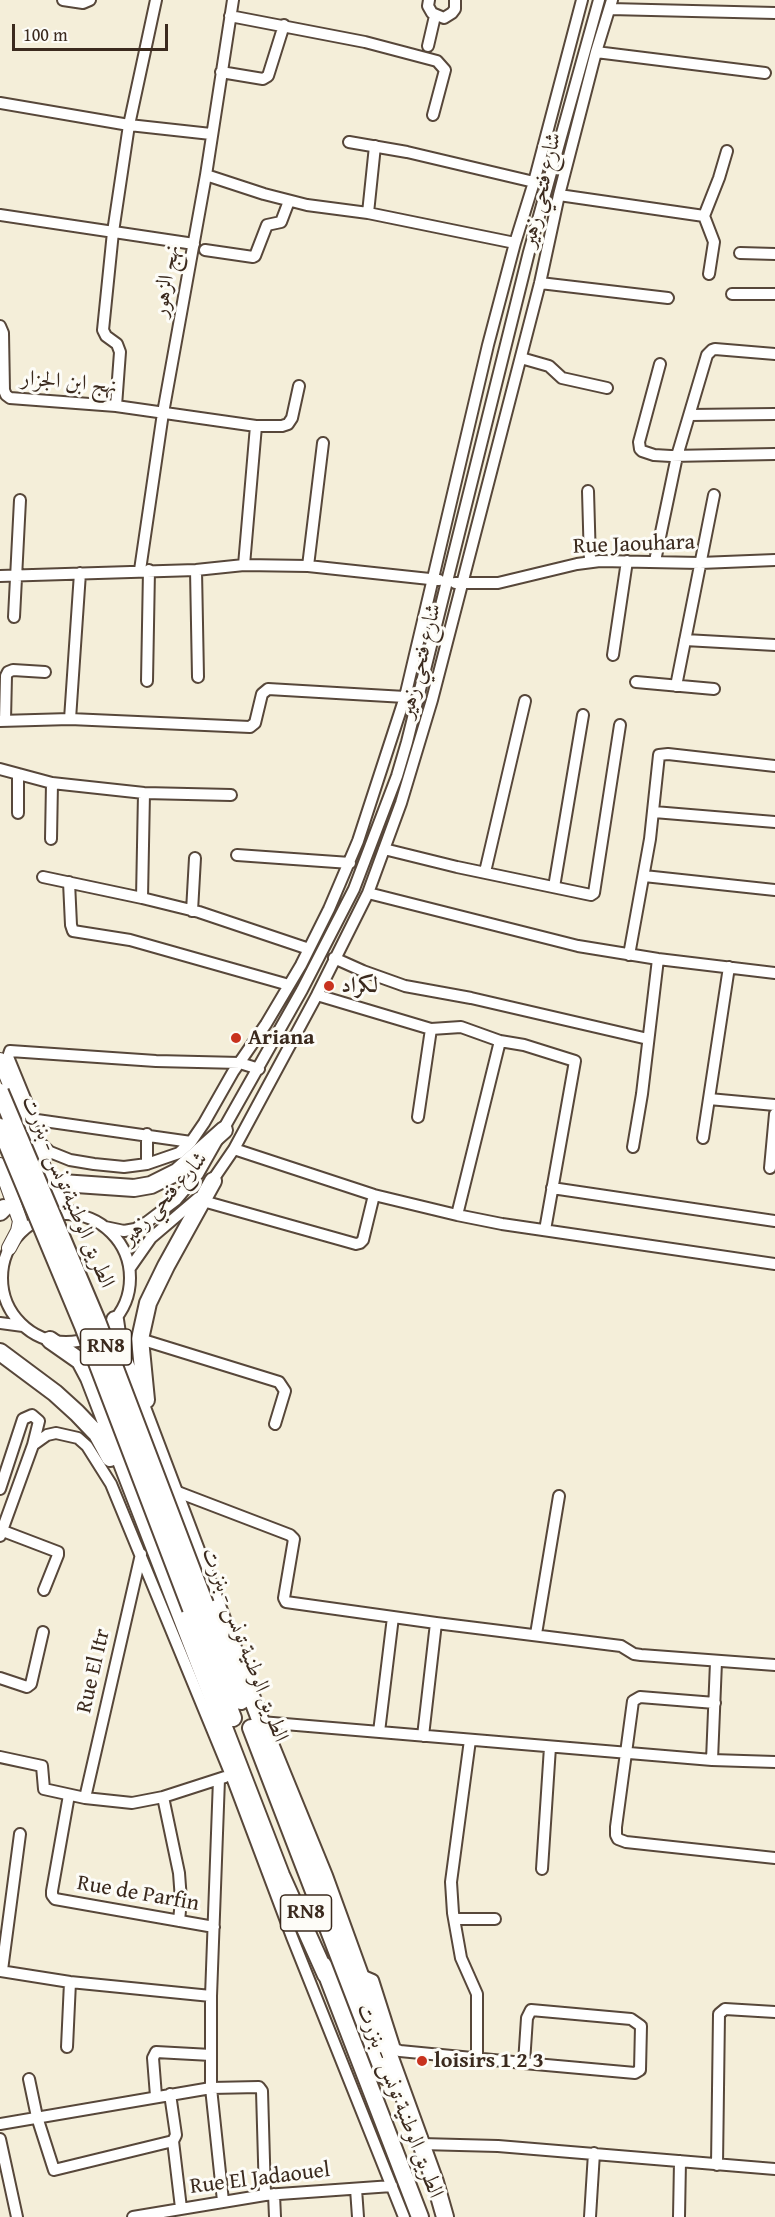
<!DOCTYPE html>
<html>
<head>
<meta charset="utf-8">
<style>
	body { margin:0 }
	#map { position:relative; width:775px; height:2217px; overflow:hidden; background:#f4eed9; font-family:"Gentium Book Plus",serif }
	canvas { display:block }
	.scale { position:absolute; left:12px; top:24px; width:156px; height:27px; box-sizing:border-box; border:3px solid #3b2a1e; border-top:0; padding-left:8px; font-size:18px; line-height:21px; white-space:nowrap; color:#3b2a1e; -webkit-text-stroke:4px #fdfcf7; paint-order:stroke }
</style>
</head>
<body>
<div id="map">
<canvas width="775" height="2217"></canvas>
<div class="scale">100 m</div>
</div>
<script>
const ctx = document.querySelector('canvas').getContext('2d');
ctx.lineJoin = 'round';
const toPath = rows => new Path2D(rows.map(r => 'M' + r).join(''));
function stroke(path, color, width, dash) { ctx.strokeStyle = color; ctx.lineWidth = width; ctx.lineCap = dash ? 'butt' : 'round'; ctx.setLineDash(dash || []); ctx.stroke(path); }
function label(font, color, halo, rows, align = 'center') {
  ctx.font = font + ' "Gentium Book Plus",Amiri,serif'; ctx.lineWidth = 6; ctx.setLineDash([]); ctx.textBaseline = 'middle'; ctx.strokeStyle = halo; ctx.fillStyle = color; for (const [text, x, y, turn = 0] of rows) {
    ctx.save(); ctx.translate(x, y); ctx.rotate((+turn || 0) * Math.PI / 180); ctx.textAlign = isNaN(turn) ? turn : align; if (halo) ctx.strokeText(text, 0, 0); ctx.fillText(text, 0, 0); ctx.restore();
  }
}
const minor = toPath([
	[63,0,83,3,90,0],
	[429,0,428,6,432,13,444,18,452,13,455,9,455,0],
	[610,9,775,13],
	[230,16,365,42,437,61,445,70,433,115],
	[428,46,435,16],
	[596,52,765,73],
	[221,72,263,79,268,76,284,25],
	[0,103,129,125,211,134],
	[349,142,407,152,534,182],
	[206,175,264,194,307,205,368,213,515,243],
	[559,195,704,216],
	[368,213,375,146],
	[0,215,194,244],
	[205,250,253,257,255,256,267,225,281,222,289,201],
	[740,253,775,254],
	[709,274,714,242,704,216,719,178,727,151],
	[540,283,668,298],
	[732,294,775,294],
	[0,326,3,333,4,390,6,395,10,398,116,406,256,426,282,426,288,424,292,418,299,386],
	[521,358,549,366,562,378,607,388],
	[660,364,639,442,640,449,642,451,654,455,671,456,775,454],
	[116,406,120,352,117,344,106,336,103,330,113,232,129,125,156,0],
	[690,415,775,414],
	[588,491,590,562],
	[655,561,677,456,707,355,712,350,715,349,775,354],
	[244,565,256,426],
	[308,566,323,443],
	[140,570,163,413,206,175,233,0],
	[196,570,198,677],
	[0,576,196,570,244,565,308,566,439,580],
	[455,583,498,583,577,564,600,561,700,563,775,560],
	[14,617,20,500],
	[685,640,775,645],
	[613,655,627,561],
	[147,681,149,570],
	[636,682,714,689],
	[676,686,714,495],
	[70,719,80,573],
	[5,720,6,676,8,672,13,670,45,672],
	[0,721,70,719,250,727,255,723,262,694,268,689,405,697],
	[0,769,52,783,144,793,231,795],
	[654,812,775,822],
	[18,813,18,774],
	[51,839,52,783],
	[384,849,457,867,591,895,594,893,620,725],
	[237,855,350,863],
	[485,872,525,701],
	[644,876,775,890],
	[43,877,142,898,199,912,309,949],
	[69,882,71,925,73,931,130,940,289,985],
	[554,887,583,715],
	[368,893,578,946,658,959,775,973],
	[142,898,144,793],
	[192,911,195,858],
	[629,955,650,839,659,755,668,754,775,766],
	[334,958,363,971,405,986,471,998,648,1039],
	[317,995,431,1029,461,1027,500,1041,524,1045,575,1061,545,1230],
	[709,1099,775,1105],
	[418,1117,431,1029],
	[33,1136,50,1152,70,1160,94,1164,124,1167,147,1164,179,1153,191,1142,204,1123,233,1072,266,1024,301,965,329,909,358,841,405,697,488,345,515,243,534,182,582,0],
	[703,1138,729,967],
	[191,1142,37,1120,33,1118,8,1057,10,1051,156,1061,240,1063,259,1069],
	[633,1147,642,1094,658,959],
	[234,1149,374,1195,457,1215,502,1224,775,1264],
	[147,1164,147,1134],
	[770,1168,775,1114],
	[210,1184,234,1149,317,995,368,893,401,803,432,700,540,283,559,195,596,52,612,0],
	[552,1188,775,1221],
	[203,1201,356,1244,360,1243,363,1240,374,1195],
	'2 1278a64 64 0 1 1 128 0a64 64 0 1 1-128 0Z',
	[457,1215,500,1041],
	[105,1227,124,1231,135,1229,147,1222,176,1200,198,1174,302,990,354,889,397,776,407,742,529,252,599,0],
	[130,1268,151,1238,198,1198],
	[0,1323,23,1326],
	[140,1339,279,1382,285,1391,275,1424],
	[33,1445,47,1435,56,1433,78,1438,87,1446,111,1484,231,1775,292,1937,404,2217],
	[0,1489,23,1419,32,1415,39,1421,33,1445,0,1536],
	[175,1491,290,1535,294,1539,284,1598,286,1602,436,1623,621,1646,634,1654,641,1655,775,1665],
	[3,1531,58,1552,58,1555,44,1590],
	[536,1634,559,1496],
	[0,1678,27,1687,31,1684,43,1632],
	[715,1703,640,1697,633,1701,616,1827,616,1835,618,1839,626,1842,775,1858],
	[261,1722,712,1760,775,1762],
	[379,1732,393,1617],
	[423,1736,436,1623],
	[470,1740,451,1882,453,1913,461,1958,477,1994,477,2058],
	[0,1757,42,1766,44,1789,85,1798,132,1803,163,1797,225,1777],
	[712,1760,716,1662],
	[219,1779,211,1996,211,2088,223,2201],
	[69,1795,52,1891,52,1895,55,1899,214,1927],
	[163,1797,179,1873,181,1900,179,1921],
	[85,1798,141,1554],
	[542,1869,550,1747],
	[454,1919,495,1919],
	[2,1970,20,1834],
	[0,1971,70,1982,211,1996],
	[359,1974,373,1980,395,2049,400,2051,524,2063,635,2073,640,2070,641,2026,631,2019,531,2010,527,2018,524,2063],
	[67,2047,70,1982],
	[29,2079,37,2117,54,2170,173,2141,176,2135,170,2094],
	[156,2096,153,2058,156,2052,211,2055],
	[0,2124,211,2088,259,2087,262,2091,265,2195],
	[0,2139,17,2217],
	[173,2141,181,2208],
	[421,2144,498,2146,775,2169],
	[717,2165,719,2014,725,2009,775,2012],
	[356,2189,358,2217],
	[274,2194,275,2217],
	[133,2217,265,2195,392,2186],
	[590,2217,594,2153],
	[679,2217,680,2161]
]);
const major = toPath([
	[0,1060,54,1191,65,1209,74,1214],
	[0,1165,20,1221,18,1231,9,1248]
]);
const highway = toPath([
	[62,1183,134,1188,151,1185,177,1172,224,1130],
	[0,1212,4,1208],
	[115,1320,119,1347,261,1722,324,1876,435,2182,445,2217],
	[50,1340,80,1361,89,1378,281,1875,326,1975],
	[0,1352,55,1393,77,1413,97,1434,110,1458],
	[146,1400,140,1339,148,1303,166,1266,213,1181],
	[205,1604,241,1701],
	[191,1609,233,1718],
	[251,1728,385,2076],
	[323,1965,420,2217]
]);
const highwayBridge = toPath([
	[0,1092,97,1321,205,1604],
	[0,1127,83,1326,191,1609]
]);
const markers = [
	[329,986,6,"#c8321e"],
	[236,1038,6,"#c8321e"],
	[422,2061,6,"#c8321e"]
];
const shields = [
	[106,1347,51],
	[306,1913,51]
];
const shieldNames = [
	["RN8",106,1347],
	["RN8",306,1913]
];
const streetNames = [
	["شارع فتحي زهير",542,190,-77],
	["نهج الزهور",167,281,-80],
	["نهج ابن الجزار",69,383,5],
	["Rue Jaouhara",634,545,-2],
	["شارع فتحي زهير",421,661,-76],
	["الطريق الوطنية تونس - بنزرت",67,1192,67],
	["شارع فتحي زهير",165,1199,-48],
	["الطريق الوطنية تونس - بنزرت",244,1645,69],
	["Rue El Itr",94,1671,-77],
	["Rue de Parfin",138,1894,10],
	["الطريق الوطنية تونس - بنزرت",399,2101,69],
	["Rue El Jadaouel",260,2179,-7]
];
const poiNames = [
	["لكراد",341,986],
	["Ariana",248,1038],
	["loisirs 1 2 3",434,2061]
];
stroke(minor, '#57473a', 14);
stroke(major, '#57473a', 16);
stroke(highway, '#57473a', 20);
stroke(minor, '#fff', 10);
stroke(major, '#fff', 14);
stroke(highway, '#fff', 16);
stroke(highwayBridge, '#57473a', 20, []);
stroke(highwayBridge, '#fff', 16);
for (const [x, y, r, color] of markers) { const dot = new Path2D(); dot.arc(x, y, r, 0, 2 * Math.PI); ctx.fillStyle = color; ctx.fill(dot); stroke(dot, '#fdfcf7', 2); }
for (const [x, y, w] of shields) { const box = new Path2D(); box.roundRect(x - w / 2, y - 18, w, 36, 4.5); ctx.fillStyle = '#fdfcf7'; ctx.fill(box); stroke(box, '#3b2a1e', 1.5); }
label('bold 21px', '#3b2a1e', null, shieldNames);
label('22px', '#3b2a1e', '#fdfcf7', streetNames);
label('bold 22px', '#3b2a1e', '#fdfcf7', poiNames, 'left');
</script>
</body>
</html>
